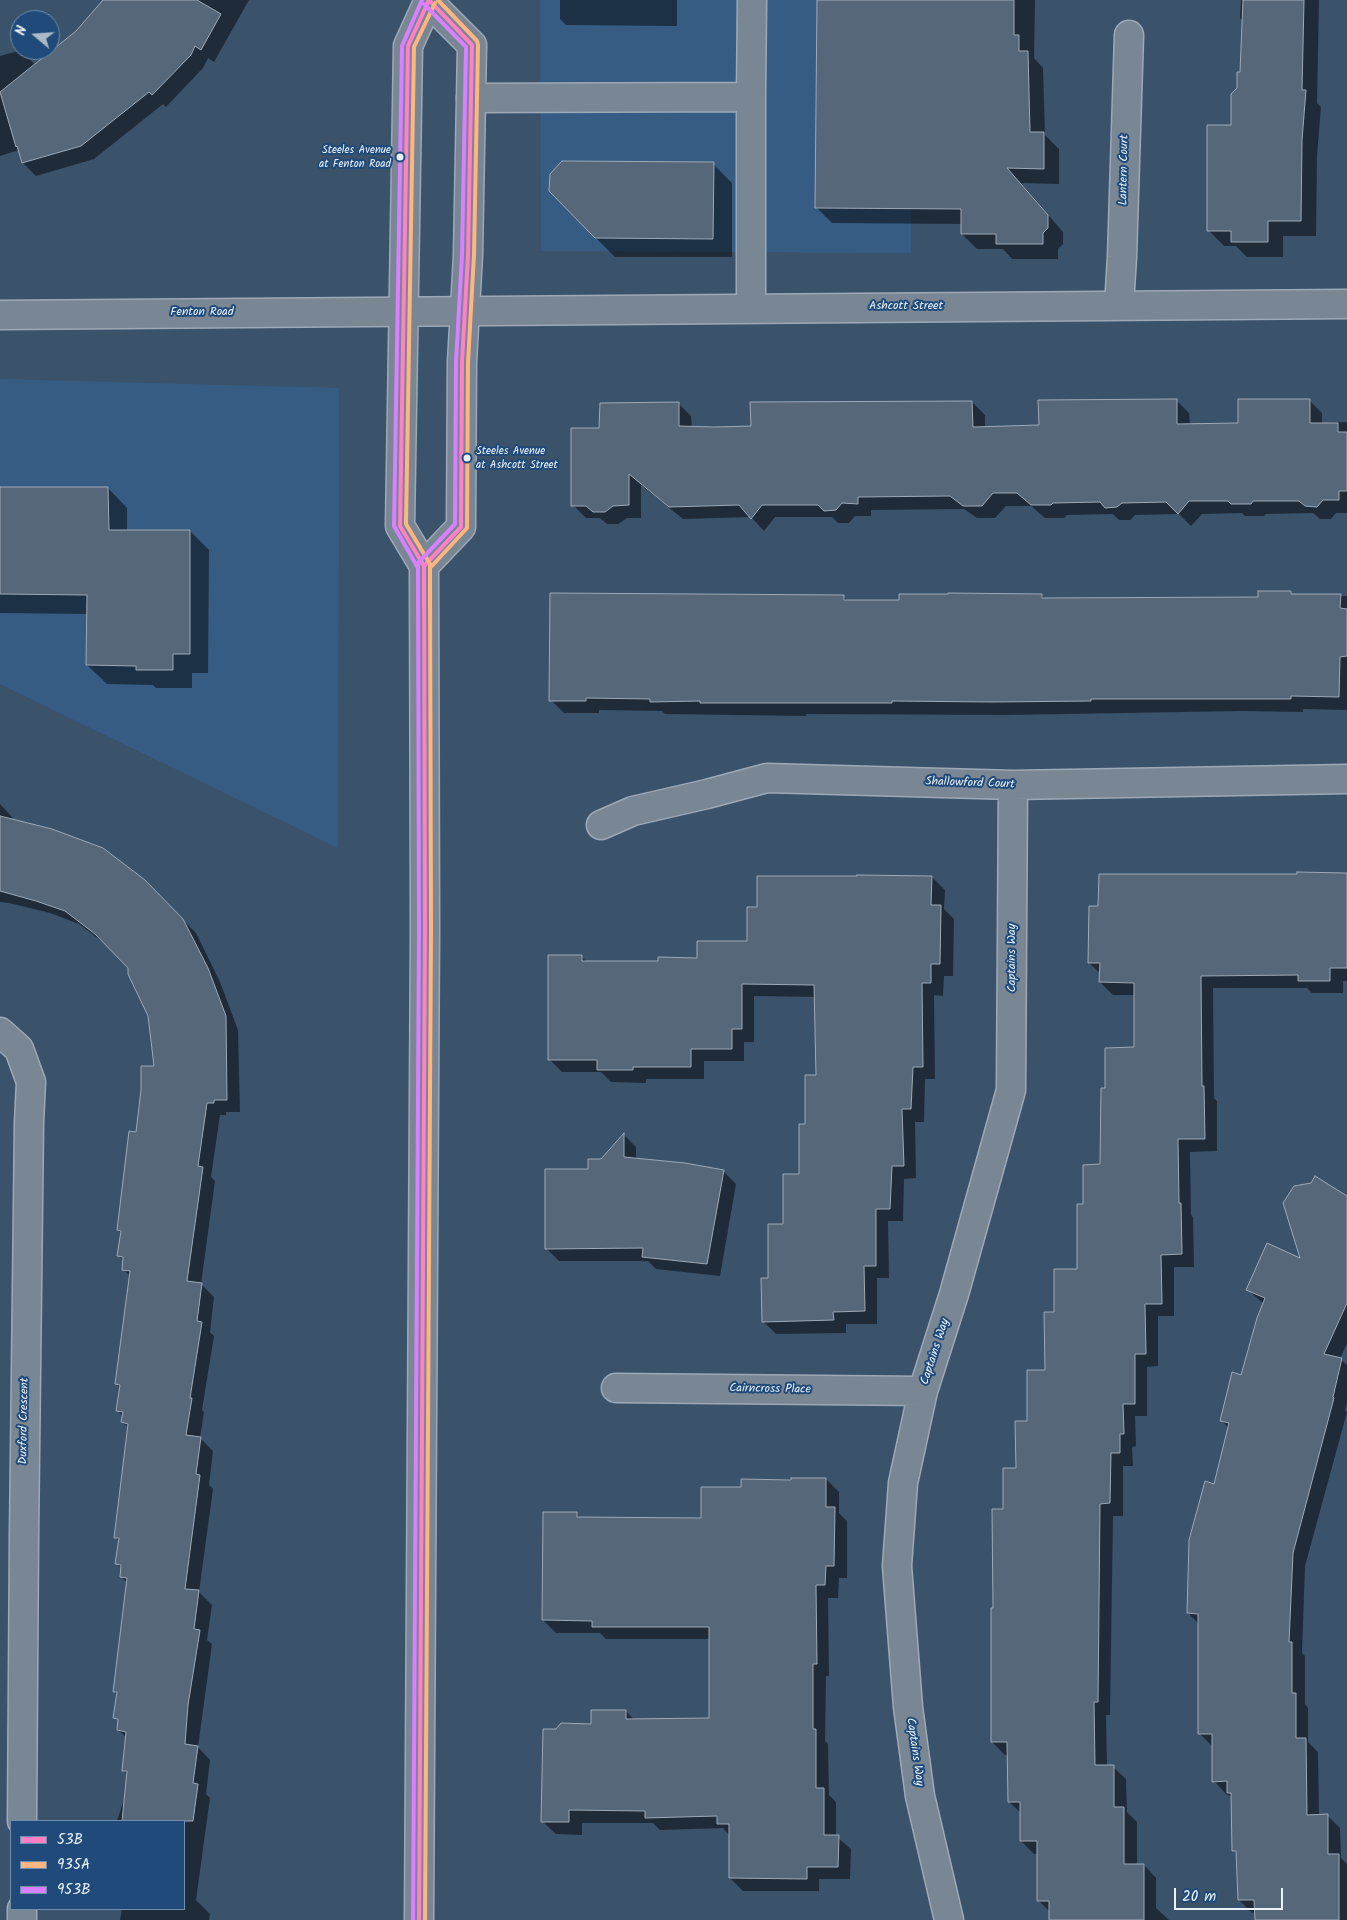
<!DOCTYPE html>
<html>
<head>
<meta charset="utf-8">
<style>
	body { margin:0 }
	#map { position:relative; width:1347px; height:1920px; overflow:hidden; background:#3b526b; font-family:Kalam,sans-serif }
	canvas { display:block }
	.legend { position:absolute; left:10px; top:1820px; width:175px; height:90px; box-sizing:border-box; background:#1f4a7a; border:1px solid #6f8dac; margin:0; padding:6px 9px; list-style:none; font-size:15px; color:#e8f1f8 }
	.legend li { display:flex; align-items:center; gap:10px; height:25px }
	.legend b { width:25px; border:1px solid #6f8dac }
	.north { position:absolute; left:10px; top:10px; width:50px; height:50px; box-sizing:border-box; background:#1f4a7a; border:1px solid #6f8dac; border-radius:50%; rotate:288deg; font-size:14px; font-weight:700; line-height:20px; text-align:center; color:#e8f1f8 }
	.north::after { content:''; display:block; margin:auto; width:18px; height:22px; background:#abb9c7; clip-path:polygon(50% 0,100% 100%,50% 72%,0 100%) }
	.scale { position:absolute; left:1174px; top:1888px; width:109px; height:22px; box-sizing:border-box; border:2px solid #e8f1f8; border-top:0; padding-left:6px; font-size:15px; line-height:18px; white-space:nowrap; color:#e8f1f8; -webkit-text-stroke:4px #1f4a7a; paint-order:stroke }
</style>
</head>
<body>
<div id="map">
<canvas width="1347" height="1920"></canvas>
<ul class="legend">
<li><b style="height:6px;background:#ff80c5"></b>53B</li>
<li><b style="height:6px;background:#ffb580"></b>935A</li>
<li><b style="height:6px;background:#d880ff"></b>953B</li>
</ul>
<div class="north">N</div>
<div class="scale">20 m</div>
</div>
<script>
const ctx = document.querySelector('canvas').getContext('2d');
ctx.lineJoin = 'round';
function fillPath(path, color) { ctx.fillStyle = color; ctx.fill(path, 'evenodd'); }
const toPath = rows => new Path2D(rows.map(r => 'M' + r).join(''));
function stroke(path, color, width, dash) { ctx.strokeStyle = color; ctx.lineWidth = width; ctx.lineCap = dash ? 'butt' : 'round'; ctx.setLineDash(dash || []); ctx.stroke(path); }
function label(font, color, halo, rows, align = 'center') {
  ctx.font = font + ' Kalam,sans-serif'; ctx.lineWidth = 4; ctx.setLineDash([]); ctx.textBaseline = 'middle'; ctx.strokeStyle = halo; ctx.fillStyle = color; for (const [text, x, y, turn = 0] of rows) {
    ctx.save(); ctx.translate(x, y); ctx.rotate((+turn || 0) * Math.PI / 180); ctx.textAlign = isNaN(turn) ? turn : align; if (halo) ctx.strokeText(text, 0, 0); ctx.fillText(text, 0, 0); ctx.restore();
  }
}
const built = toPath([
	[540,0,912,0,911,253,541,251],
	[0,379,339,388,338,848,0,684]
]);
const shadow = toPath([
	[116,0,249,0,214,62,208,58,203,68,166,107,163,104,94,159,36,176,23,163,19,150,0,156,0,56,22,50,35,65],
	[560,0,677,0,677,26,566,25,560,19],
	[818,0,1035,0,1034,58,1043,68,1045,135,1059,149,1059,184,1021,183,1063,232,1063,244,1058,249,1058,259,1012,259,1003,249,977,249,962,234,962,224,832,223,816,207],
	[1241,0,1319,0,1317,103,1321,107,1317,156,1316,236,1283,236,1283,257,1247,257,1236,246,1224,246,1208,230,1232,127,1241,73,1243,21,1240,18],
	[713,164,732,183,732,257,615,257,595,237],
	[1309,400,1322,413,1322,423,1347,422,1347,513,1336,513,1331,519,1320,519,1313,513,1266,514,1264,516,1245,516,1242,513,1202,514,1191,526,1179,514,1135,515,1130,520,1119,520,1113,514,1067,515,1064,518,1045,518,1031,506,1006,506,995,518,977,518,964,509,871,510,871,516,855,516,849,523,838,523,832,517,775,517,764,531,751,517,683,519,641,485,641,518,627,518,618,524,607,524,600,518,586,518,573,505,601,429,678,403,691,416,692,428,752,428,972,402,985,415,985,428,1040,426,1177,401,1189,413,1190,425,1240,424],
	[0,488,108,488,127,508,127,531,190,531,209,550,208,673,192,673,192,688,156,688,153,685,107,684,87,665,88,614,0,613],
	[1291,593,1294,596,1347,596,1347,710,1303,709,1303,712,1242,711,1006,715,806,714,806,716,665,714,662,711,599,710,599,713,564,713,551,700,843,596,848,601,900,601,1042,595,1046,599,1259,599],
	[0,804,12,817,12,820,144,881,196,933,220,982,238,1030,240,1112,226,1112,226,1115,220,1115,211,1177,215,1181,201,1284,214,1297,210,1332,214,1336,202,1410,204,1412,200,1438,213,1451,209,1485,213,1489,199,1592,212,1605,207,1640,212,1644,198,1747,210,1760,206,1794,210,1798,196,1900,210,1914,209,1920,120,1920,122,1909,184,1909,184,1821,117,1821,131,1778,123,1770,127,1738,118,1730,119,1721,115,1717,117,1695,114,1692,128,1583,121,1577,122,1569,117,1564,120,1542,115,1537,129,1428,122,1422,123,1416,117,1410,120,1388,116,1384,130,1276,123,1269,124,1261,119,1256,121,1234,118,1230,137,1134,156,1068,149,1015,129,967,108,946,79,924,50,913,9,903,0,902],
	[1347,873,1347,981,1343,981,1343,993,1312,993,1307,988,1213,988,1214,1098,1217,1101,1217,1151,1190,1152,1191,1215,1193,1217,1194,1267,1174,1267,1174,1316,1158,1316,1158,1366,1147,1367,1147,1416,1135,1416,1136,1446,1132,1447,1133,1466,1123,1466,1123,1516,1113,1516,1110,1715,1106,1715,1107,1767,1113,1767,1126,1779,1127,1812,1137,1822,1137,1866,1144,1865,1156,1878,1156,1908,1169,1920,1050,1920,1050,1912,1038,1900,1038,1854,1034,1854,1021,1841,1021,1813,1009,1802,1009,1755,1005,1755,992,1742,995,1609,1004,1511,1017,1469,1028,1422,1046,1371,1055,1313,1078,1270,1084,1205,1102,1165,1106,1089,1135,1049,1135,995,1113,995,1100,982,1101,974,1089,963,1100,907,1298,876],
	[932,877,945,890,944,909,954,919,953,976,944,976,943,996,934,995,935,1079,925,1079,924,1122,915,1122,916,1178,904,1179,903,1221,888,1221,889,1278,877,1278,877,1324,846,1324,846,1333,776,1334,763,1321,769,1280,800,1175,806,1126,817,1076,816,997,754,996,754,1042,744,1042,744,1061,704,1061,704,1079,646,1079,646,1083,611,1082,601,1072,562,1072,549,1059,582,957,587,962,659,962,698,959,748,942,758,908],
	[624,1135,636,1147,636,1160,723,1171,736,1184,720,1276,656,1269,648,1261,559,1261,546,1248,589,1170,601,1160],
	[1347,1197,1347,1343,1340,1359,1347,1365,1347,1403,1345,1410,1347,1412,1305,1566,1302,1653,1305,1656,1305,1704,1308,1708,1308,1742,1318,1752,1319,1816,1327,1815,1340,1828,1341,1858,1347,1864,1347,1920,1256,1920,1256,1912,1252,1913,1239,1900,1238,1855,1233,1850,1232,1797,1226,1794,1214,1781,1213,1747,1200,1734,1199,1624,1188,1613,1229,1428,1222,1421,1242,1376,1264,1304,1248,1290,1301,1260],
	[826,1479,839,1492,839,1513,847,1521,847,1578,839,1578,838,1598,828,1598,829,1676,826,1676,825,1741,828,1744,829,1795,836,1802,836,1836,851,1849,850,1879,819,1879,819,1891,743,1891,730,1878,730,1836,723,1828,660,1830,653,1823,582,1823,582,1835,556,1834,543,1822,556,1730,592,1725,626,1711,634,1720,710,1719,710,1639,606,1639,600,1633,556,1633,543,1620,576,1514,581,1518,702,1519,743,1489,743,1480]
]);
const building = toPath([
	[103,0,197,0,221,14,201,50,195,46,191,55,152,95,149,92,81,146,22,163,17,146,16,147,0,92,76,31,103,0],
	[817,0,1014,0,1014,35,1019,35,1019,51,1028,51,1030,132,1044,132,1044,169,1007,168,1048,215,1048,228,1043,233,1043,244,996,244,996,234,961,234,961,209,815,208,817,0],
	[1243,0,1304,0,1302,90,1306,90,1302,140,1301,221,1268,221,1268,242,1231,242,1231,231,1207,231,1207,125,1231,125,1231,94,1237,88,1237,72,1240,72,1243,0],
	[562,161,714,162,713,239,595,238,549,191,550,174,562,161],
	[1177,399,1177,424,1238,423,1238,399,1310,399,1310,423,1338,423,1338,432,1347,432,1347,491,1339,491,1339,500,1323,500,1317,507,1305,506,1299,501,1253,501,1251,504,1231,504,1228,501,1189,501,1178,514,1166,502,1122,503,1117,507,1105,508,1100,502,1053,503,1051,505,1031,505,1017,493,993,493,982,506,963,506,950,496,858,497,858,504,842,503,836,510,824,511,818,505,762,505,751,519,739,505,669,507,629,474,629,505,613,506,605,512,593,512,586,506,571,506,571,428,599,428,600,403,679,402,679,426,714,427,751,426,750,402,972,401,973,427,1039,425,1038,400,1177,399],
	[0,487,108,487,109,530,190,530,190,654,173,654,173,670,136,670,136,666,86,665,87,595,0,594,0,487],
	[1258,591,1291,591,1291,594,1341,594,1340,608,1347,609,1347,656,1340,657,1339,697,1291,696,1291,699,1091,699,1091,701,992,702,892,701,892,703,700,703,700,701,650,702,650,699,586,698,586,701,549,701,550,593,844,595,844,600,899,600,899,594,948,594,948,593,1042,594,1042,598,1258,597,1258,591],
	[0,816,52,829,103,848,145,880,183,919,208,968,226,1016,227,1100,214,1100,214,1103,207,1103,198,1166,203,1167,187,1281,202,1283,197,1321,202,1322,190,1398,192,1398,186,1435,201,1437,196,1474,200,1475,185,1589,199,1590,194,1629,200,1630,188,1705,185,1744,198,1746,193,1783,198,1784,193,1821,122,1821,127,1771,122,1771,126,1732,117,1730,118,1719,113,1718,117,1692,113,1692,127,1578,120,1577,121,1565,115,1564,119,1538,114,1538,128,1424,121,1422,123,1412,116,1411,120,1385,115,1384,130,1271,122,1270,123,1257,117,1256,121,1231,117,1230,129,1131,136,1132,141,1090,141,1066,154,1066,148,1016,128,974,128,968,95,934,65,911,36,901,0,891,0,816],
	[1297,872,1347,873,1347,968,1330,968,1330,981,1298,981,1298,975,1201,976,1202,1086,1204,1086,1205,1139,1178,1139,1179,1203,1181,1203,1182,1254,1161,1255,1162,1304,1145,1304,1146,1354,1135,1354,1135,1404,1123,1404,1124,1434,1120,1434,1120,1453,1111,1453,1110,1503,1100,1504,1098,1702,1094,1702,1095,1765,1114,1765,1114,1807,1124,1807,1124,1864,1144,1864,1144,1920,1049,1920,1049,1901,1037,1901,1037,1841,1020,1841,1020,1802,1008,1802,1007,1742,991,1742,991,1608,993,1608,992,1509,1003,1509,1003,1468,1016,1468,1015,1421,1027,1421,1027,1370,1045,1370,1044,1312,1054,1312,1054,1269,1077,1269,1077,1204,1083,1204,1083,1165,1100,1164,1101,1088,1105,1088,1105,1048,1134,1047,1134,983,1099,982,1100,963,1088,963,1089,906,1098,906,1099,874,1297,874,1297,872],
	[857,875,932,876,931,905,941,905,940,964,931,964,931,983,922,983,923,1067,913,1067,911,1109,902,1109,904,1166,892,1166,890,1209,876,1209,876,1266,864,1266,865,1311,833,1312,834,1320,762,1322,761,1278,768,1278,768,1224,783,1224,783,1174,799,1174,799,1124,805,1124,805,1075,816,1075,814,985,742,984,742,1029,732,1029,732,1049,691,1049,691,1067,633,1067,633,1070,597,1070,597,1060,548,1060,548,955,582,955,582,961,658,961,658,957,697,958,697,941,747,941,747,907,757,907,757,876,857,876,857,875],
	[624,1133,624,1157,685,1163,724,1170,707,1264,642,1257,643,1248,545,1249,545,1169,588,1169,588,1159,601,1159,624,1133],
	[1315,1176,1347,1196,1347,1303,1324,1354,1342,1358,1333,1397,1334,1398,1293,1553,1289,1642,1292,1642,1292,1693,1296,1693,1296,1738,1306,1738,1307,1815,1328,1814,1328,1854,1339,1854,1339,1920,1255,1920,1254,1900,1238,1900,1236,1851,1232,1851,1231,1793,1227,1793,1227,1781,1212,1782,1212,1734,1198,1734,1198,1614,1187,1613,1189,1540,1205,1481,1214,1484,1229,1423,1220,1421,1232,1372,1241,1375,1257,1318,1265,1298,1246,1290,1267,1243,1300,1258,1283,1203,1294,1186,1311,1183,1315,1176],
	[791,1478,826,1478,826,1507,835,1507,834,1566,826,1566,825,1585,816,1585,817,1664,813,1664,813,1729,816,1729,816,1788,824,1788,824,1835,839,1835,838,1867,807,1867,807,1879,729,1878,729,1824,717,1824,717,1816,645,1818,645,1811,569,1810,569,1822,541,1822,543,1729,556,1729,561,1723,591,1724,591,1710,626,1710,626,1719,709,1718,709,1627,592,1627,592,1621,542,1620,543,1512,577,1512,577,1517,701,1518,701,1487,741,1487,741,1479,791,1480,791,1478]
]);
const minor = toPath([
	[471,98,751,97,752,0],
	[1119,306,1122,257,1129,35],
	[751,309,751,97],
	[0,315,1347,304],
	[601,825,633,811,707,794,767,778,1013,785,1347,779],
	[0,1032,19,1049,31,1082,29,1122,24,1536,22,1821],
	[616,1388,923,1391],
	[22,1920,22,1909],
	[949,1920,920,1796,908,1707,897,1566,903,1483,923,1391,954,1294,1011,1090,1013,785]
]);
const major = toPath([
	[424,566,461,527,462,362,468,255,472,45,429,2],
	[419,1920,425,929,424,566,400,526,408,46,429,0]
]);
const bus1 = toPath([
	[424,608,424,566,400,526,408,46,429,0],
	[419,1920,425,929,424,566,461,527,462,362,468,255,472,45,429,0]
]);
const bus2 = toPath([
	[430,608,430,564,406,524,414,47,435,3],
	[425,1920,431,929,430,568,467,528,468,362,474,255,478,45,477,41,438,0]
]);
const bus3 = toPath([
	[418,608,418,568,394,526,402,46,422,0],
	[413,1920,419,929,418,566,419,562,455,524,456,362,462,255,466,47,424,4]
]);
const markers = [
	[400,157,4.5,"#e8f1f8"],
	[467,458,4.5,"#e8f1f8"]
];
const busNames = [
	["Steeles Avenue",391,151],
	["at Fenton Road",391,165],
	["Steeles Avenue",476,452,"left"],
	["at Ashcott Street",476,466,"left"]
];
const streetNames = [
	["Lantern Court",1125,170,-89],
	["Ashcott Street",906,307],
	["Fenton Road",202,313],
	["Shallowford Court",970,784,2],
	["Captains Way",1013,958,-90],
	["Captains Way",936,1352,-72],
	["Cairncross Place",770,1390,1],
	["Duxford Crescent",25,1421,-89],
	["Captains Way",914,1752,82]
];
fillPath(built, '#365c84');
fillPath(shadow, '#0007');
fillPath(building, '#57677a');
stroke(building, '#9da9b6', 1);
stroke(minor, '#9da9b6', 31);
stroke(major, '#9da9b6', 31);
stroke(minor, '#798694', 28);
stroke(major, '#798694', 28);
stroke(bus1, '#ff80c5', 4);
stroke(bus2, '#ffb580', 4);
stroke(bus3, '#d880ff', 4);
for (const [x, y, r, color] of markers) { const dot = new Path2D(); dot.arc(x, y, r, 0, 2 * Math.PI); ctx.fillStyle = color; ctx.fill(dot); stroke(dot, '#1f4a7a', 2); }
label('11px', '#e8f1f8', '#1f4a7a', busNames, 'right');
label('12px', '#e8f1f8', '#1f4a7a', streetNames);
</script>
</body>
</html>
